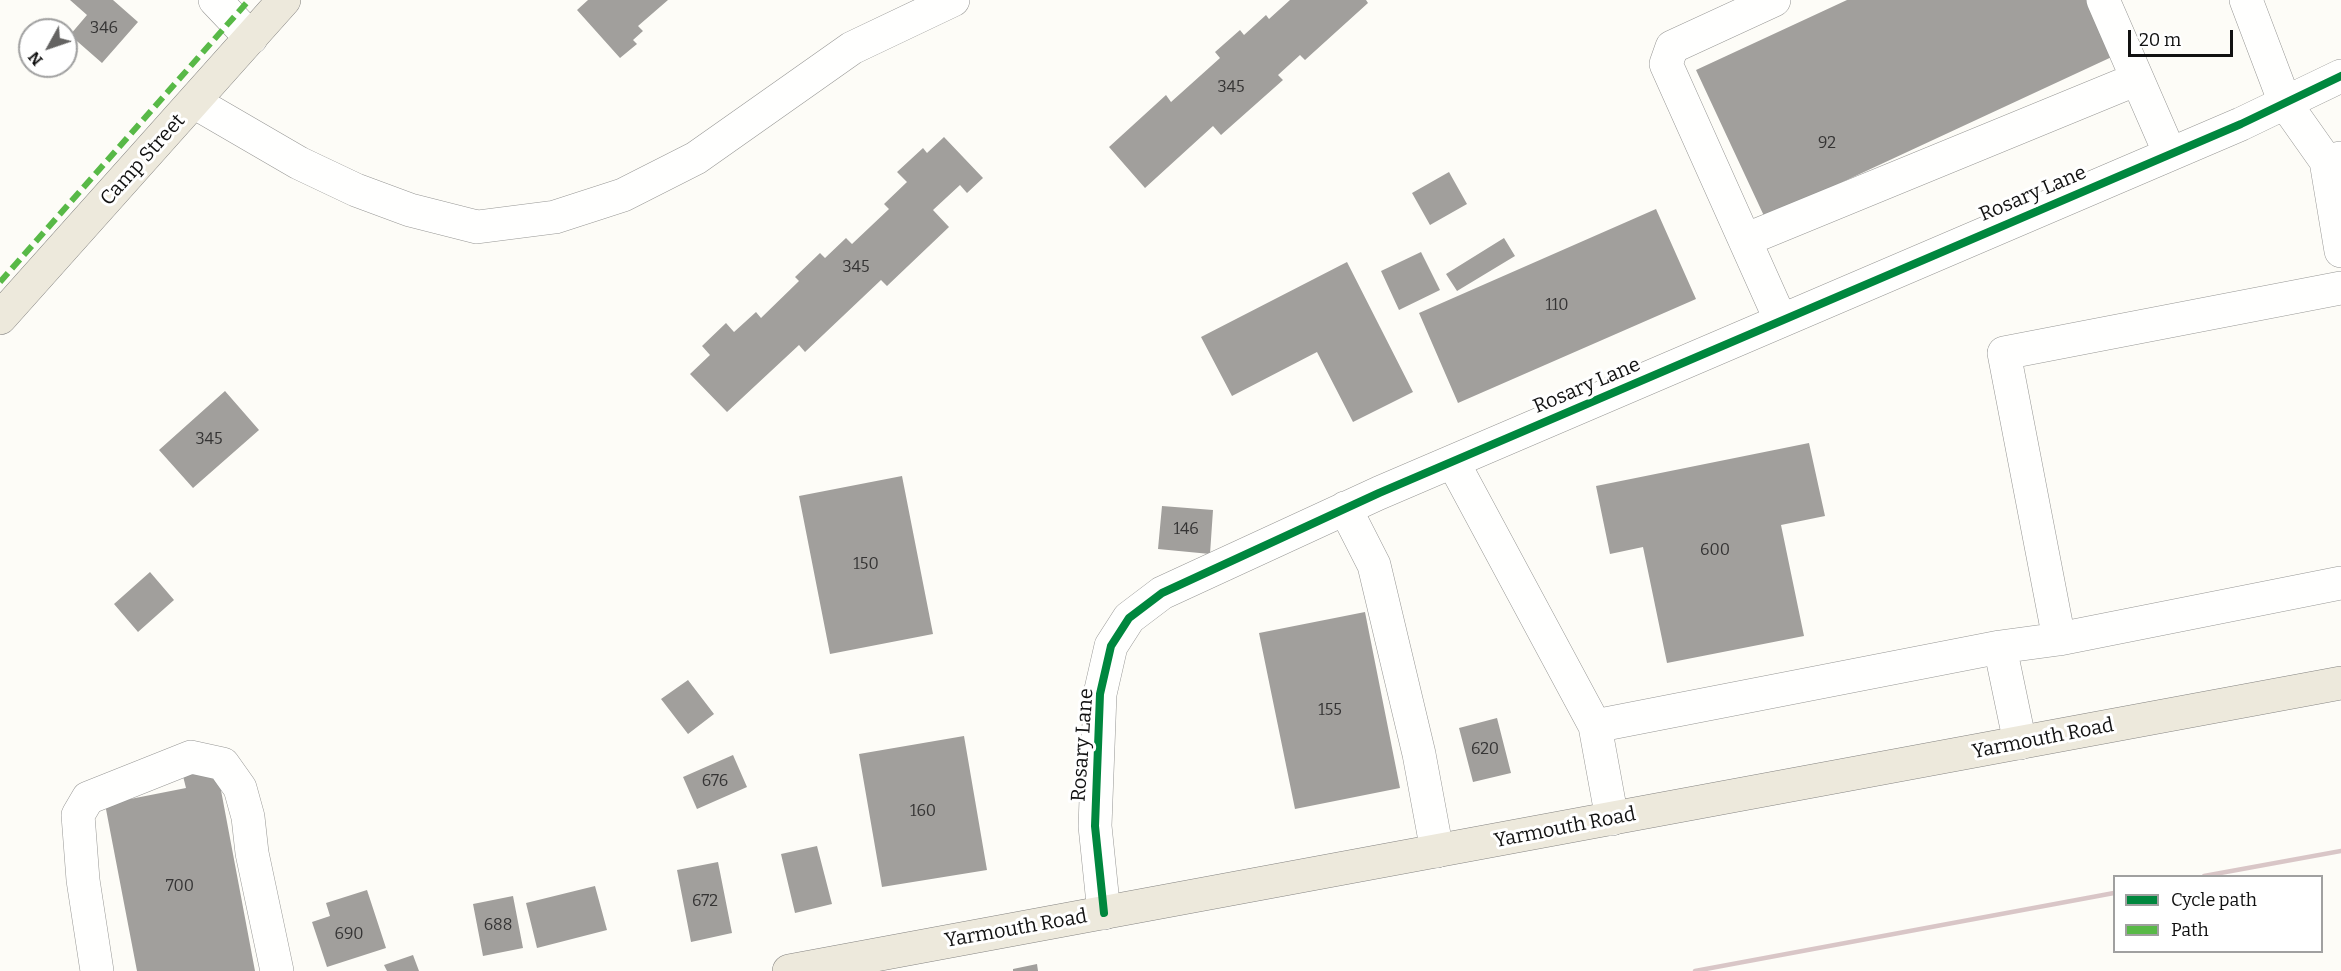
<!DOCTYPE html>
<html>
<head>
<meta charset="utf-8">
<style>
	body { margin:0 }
	#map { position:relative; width:2341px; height:971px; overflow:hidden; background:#fdfcf7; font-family:Bitter,serif }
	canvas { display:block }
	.legend { position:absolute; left:2113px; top:875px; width:210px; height:78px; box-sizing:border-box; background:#fff; border:2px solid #a0a0a0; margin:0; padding:8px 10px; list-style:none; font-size:18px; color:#111 }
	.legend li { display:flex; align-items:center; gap:12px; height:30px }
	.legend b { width:30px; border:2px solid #a0a0a0 }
	.north { position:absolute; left:18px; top:18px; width:60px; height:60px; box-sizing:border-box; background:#fff; border:2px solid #a0a0a0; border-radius:50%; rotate:230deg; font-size:16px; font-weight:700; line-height:24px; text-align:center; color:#111 }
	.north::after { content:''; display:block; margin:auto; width:21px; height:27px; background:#646362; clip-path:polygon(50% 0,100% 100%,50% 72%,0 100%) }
	.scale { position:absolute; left:2128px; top:30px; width:105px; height:27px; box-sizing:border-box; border:3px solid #111; border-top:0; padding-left:8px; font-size:18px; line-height:21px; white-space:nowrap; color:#111; -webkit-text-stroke:4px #fff; paint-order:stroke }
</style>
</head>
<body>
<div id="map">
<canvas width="2341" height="971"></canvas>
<ul class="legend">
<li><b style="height:8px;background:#00873e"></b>Cycle path</li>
<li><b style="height:8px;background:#58b947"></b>Path</li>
</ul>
<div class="north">N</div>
<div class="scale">20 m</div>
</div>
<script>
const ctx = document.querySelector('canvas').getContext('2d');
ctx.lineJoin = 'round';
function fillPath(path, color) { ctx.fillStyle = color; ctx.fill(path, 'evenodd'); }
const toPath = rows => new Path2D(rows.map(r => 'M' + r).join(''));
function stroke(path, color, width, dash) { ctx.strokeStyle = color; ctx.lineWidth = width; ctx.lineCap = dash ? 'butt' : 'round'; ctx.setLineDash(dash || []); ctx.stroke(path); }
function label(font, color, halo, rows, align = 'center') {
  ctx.font = font + ' Bitter,serif'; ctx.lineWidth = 6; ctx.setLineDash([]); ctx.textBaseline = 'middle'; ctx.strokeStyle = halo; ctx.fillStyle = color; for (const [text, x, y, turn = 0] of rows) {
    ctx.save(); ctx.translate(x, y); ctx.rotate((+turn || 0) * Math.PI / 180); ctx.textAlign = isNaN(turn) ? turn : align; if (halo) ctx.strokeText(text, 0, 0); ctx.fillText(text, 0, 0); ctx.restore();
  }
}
const building = toPath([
	[70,0,113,0,138,22,102,63,70,35,87,15],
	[588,0,668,0,638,26,643,31,633,40,637,44,620,58,577,10],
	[1290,0,1366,0,1368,3,1305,60,1300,55,1278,75,1283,80,1221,135,1213,126,1145,188,1109,147,1166,95,1171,102,1220,58,1215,52,1240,30,1244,35,1266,15,1269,19],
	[1847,0,2090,0,2116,55,1765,218,1696,70],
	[944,137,983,178,967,193,960,185,933,210,949,227,887,286,881,280,805,352,799,345,727,412,690,374,710,355,702,346,726,323,734,332,756,312,761,318,799,281,795,277,820,253,825,258,846,238,852,244,889,209,884,204,907,182,897,172,923,148,927,153],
	[1449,172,1467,204,1430,225,1412,193],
	[1656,209,1696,299,1458,403,1419,313],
	[1504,238,1515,256,1457,291,1446,274],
	[1421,252,1440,290,1399,310,1381,271],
	[1347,262,1413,392,1353,422,1317,352,1232,396,1201,337],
	[225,391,259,430,193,488,159,450],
	[1809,443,1825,516,1781,525,1804,636,1667,663,1643,547,1610,554,1596,486],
	[902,476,933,634,830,654,799,496],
	[1162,506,1213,510,1210,554,1158,549],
	[150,572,174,600,138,632,114,604],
	[1365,612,1400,788,1295,809,1259,633],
	[688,680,714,714,688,734,661,699],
	[1497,718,1511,773,1473,782,1459,728],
	[964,736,987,870,882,887,859,754],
	[733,755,747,787,697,809,683,777],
	[217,769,255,971,137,971,105,804,186,788,183,776],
	[817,846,832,904,795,913,781,854],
	[718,862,732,933,691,942,677,870],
	[595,886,607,930,537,948,526,903],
	[367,890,386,948,327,967,312,922,330,916,326,903],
	[513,896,523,948,483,956,473,904],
	[413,955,419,971,387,971,384,965],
	[1037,964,1038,971,1013,971,1013,969]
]);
const minor = toPath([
	[215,0,251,38],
	[1774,0,1672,47,1666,64,1781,321],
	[2103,0,2170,154],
	[2246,0,2285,103,2326,161],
	[194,102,299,163,356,190,410,210,477,227,555,217,623,195,696,158,852,48,953,0],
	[2341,158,2326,161,2341,251],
	[1745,240,2137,79],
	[2341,288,2004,353,2059,639,2341,583],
	[1453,462,1595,726,1612,819],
	[1345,508,1374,565,1419,754,1437,851],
	[2000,647,2020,743],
	[1595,726,2000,647,2059,639],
	[1104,913,1095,826,1100,694,1111,646,1129,618,1162,593,1379,493,2241,124,2341,76],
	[97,971,83,880,78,815,88,798,191,757,223,764,240,788,248,817,252,853,277,971]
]);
const major = toPath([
	[0,318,284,0],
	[789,971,2341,683]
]);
const rail = toPath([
	[2204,876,2341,851],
	[1695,971,2114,893]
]);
const quiet = toPath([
	[0,282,249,0]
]);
const cycleway = toPath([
	[1104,913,1095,826,1100,694,1111,646,1129,618,1162,593,1379,493,2241,124,2341,76]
]);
const numberNames = [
	["346",104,29],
	["345",1231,88],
	["92",1827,144],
	["345",856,268],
	["110",1557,306],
	["345",209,440],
	["146",1186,530],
	["600",1715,551],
	["150",866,565],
	["155",1330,711],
	["620",1485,750],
	["676",715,782],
	["160",923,812],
	["700",180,887],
	["672",705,902],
	["688",498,926],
	["690",349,935]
];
const streetNames = [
	["Camp Street",143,160,-48],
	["Rosary Lane",2033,194,-23],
	["Rosary Lane",1587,386,-23],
	["Yarmouth Road",2043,739,-11],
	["Rosary Lane",1083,745,-86],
	["Yarmouth Road",1565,828,-11],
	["Yarmouth Road",1016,929,-10]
];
fillPath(building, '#a19f9c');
stroke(minor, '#979795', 34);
stroke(major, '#858482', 34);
stroke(minor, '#fffffe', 33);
stroke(major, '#ede9dc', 33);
stroke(rail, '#d9c6c7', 4.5);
stroke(quiet, '#58b947', 6, [12, 6]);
stroke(cycleway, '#00873e', 8);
label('16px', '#353434', null, numberNames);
label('20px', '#111', '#fff', streetNames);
</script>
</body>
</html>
